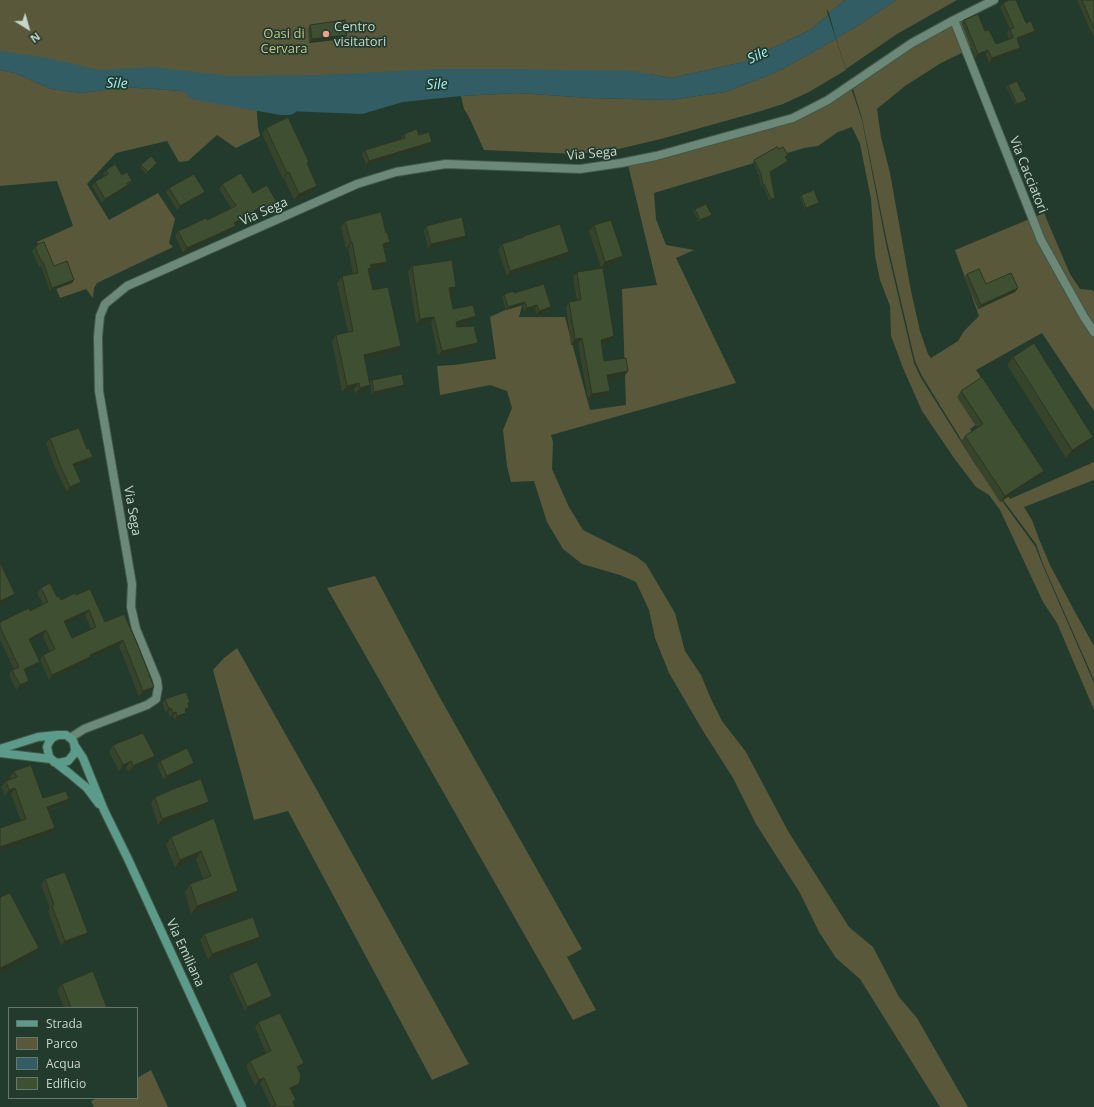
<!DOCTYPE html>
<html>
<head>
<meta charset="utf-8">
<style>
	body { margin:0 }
	#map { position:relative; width:1094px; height:1107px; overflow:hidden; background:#223b2c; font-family:"Open Sans",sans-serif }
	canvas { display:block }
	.legend { position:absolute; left:8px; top:1007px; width:130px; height:92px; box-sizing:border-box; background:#223b2c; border:1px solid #64796c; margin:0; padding:5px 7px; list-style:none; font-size:12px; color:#c8d7cd }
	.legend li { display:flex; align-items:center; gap:8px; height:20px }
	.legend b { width:20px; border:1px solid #64796c }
	.north { position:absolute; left:8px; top:8px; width:40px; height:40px; -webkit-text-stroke:3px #223b2c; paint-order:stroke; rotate:143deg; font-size:11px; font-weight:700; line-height:16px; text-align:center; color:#c8d7cd }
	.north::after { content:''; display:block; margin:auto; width:14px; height:18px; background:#c8d7cd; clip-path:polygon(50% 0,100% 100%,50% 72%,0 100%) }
</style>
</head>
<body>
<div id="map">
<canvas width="1094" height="1107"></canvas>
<ul class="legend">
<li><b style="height:5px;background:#5c9a89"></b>Strada</li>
<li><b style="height:11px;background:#59583a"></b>Parco</li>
<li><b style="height:11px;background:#325d64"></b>Acqua</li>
<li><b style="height:11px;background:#3f4f32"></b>Edificio</li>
</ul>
<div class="north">N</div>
</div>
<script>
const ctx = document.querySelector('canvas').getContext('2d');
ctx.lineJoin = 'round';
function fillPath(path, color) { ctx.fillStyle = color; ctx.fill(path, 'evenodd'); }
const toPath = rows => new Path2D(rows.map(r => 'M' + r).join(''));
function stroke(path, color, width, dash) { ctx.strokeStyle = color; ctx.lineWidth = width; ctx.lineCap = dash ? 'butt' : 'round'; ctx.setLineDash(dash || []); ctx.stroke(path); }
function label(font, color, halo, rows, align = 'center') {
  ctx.font = font + ' "Open Sans",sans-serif'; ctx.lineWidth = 3.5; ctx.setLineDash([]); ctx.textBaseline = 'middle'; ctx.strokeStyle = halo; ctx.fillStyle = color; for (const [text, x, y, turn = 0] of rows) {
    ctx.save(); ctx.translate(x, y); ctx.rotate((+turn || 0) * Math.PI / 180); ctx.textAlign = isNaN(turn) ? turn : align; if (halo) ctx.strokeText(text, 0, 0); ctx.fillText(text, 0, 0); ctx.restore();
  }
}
const green = toPath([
	[0,0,845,0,829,13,826,8,828,15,810,30,743,62,672,78,649,74,285,83,0,65],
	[896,0,957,0,897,34,846,69,836,38,856,27],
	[959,19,971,32,976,46,941,63,905,86,877,109,881,137,890,173,911,291,920,331,928,354,931,358,958,341,964,331,979,316,955,250,1044,213,1070,274,1080,289,1092,290,1094,292,1094,411,1042,333,976,370,1001,407,970,429,1010,499,1094,462,1094,480,1024,507,1032,520,1039,539,1050,565,1075,612,1094,646,1094,680,1043,564,1036,544,975,462,922,376,915,361,887,242,862,118,852,86,907,49],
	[836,39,846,70,809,92,783,104,761,111,661,139,614,150,576,154,484,150,469,117,464,109,461,96,518,93,590,98,670,100,725,92,777,72],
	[0,70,15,73,51,89,82,93,126,87,251,96,256,100,258,127,260,136,236,148,217,135,188,161,179,162,167,141,116,153,87,184,109,220,158,193,175,219,169,243,173,247,97,283,94,288,93,298,86,289,60,298,37,242,73,226,57,181,0,186],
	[851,88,862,120,886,244,914,363,921,378,975,464,1035,546,1043,566,1094,683,1094,710,1057,623,1043,602,1000,510,989,495,976,487,954,458,922,411,903,368,891,336,890,306,880,280,875,256,871,199,860,144,852,127,838,132,818,146,804,148,654,193,656,219,666,245,694,250,676,258,736,383,551,435,553,442,552,469,569,507,583,530,637,557,646,564,675,613,685,651,701,675,711,699,722,721,746,752,788,831,849,927,873,947,899,997,917,1018,968,1107,940,1107,860,979,836,958,819,932,800,893,756,824,733,778,703,731,669,673,655,638,649,610,636,582,620,575,582,564,563,549,547,522,534,481,511,482,507,466,503,430,512,408,507,391,490,385,440,395,437,366,454,365,496,359,490,317,523,302,519,317,565,317,590,410,626,405,622,289,657,285,628,165,766,128],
	[375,576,439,696,582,949,567,957,596,1010,573,1020,327,588],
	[237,648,318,792,469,1064,432,1080,288,811,254,820,213,670,224,658],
	[151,1070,168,1107,94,1107,91,1101,97,1098,137,1098,137,1078]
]);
const water = toPath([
	[845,0,896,0,856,27,836,38,829,13],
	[828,15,836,39,777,72,725,92,670,100,590,98,518,93,461,96,403,102,362,114,285,111,256,100,251,96,126,87,82,93,51,89,15,73,0,70,0,51,47,58,99,70,154,67,230,76,320,75,440,69,510,69,633,71,672,78,743,62,810,30]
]);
const river = toPath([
	[196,89,281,104,288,104]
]);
const street = toPath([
	[954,20,1041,240,1084,317,1094,332],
	[70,738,84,729,147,705,156,699,158,688,157,680,136,629,131,607,132,584,99,391,98,337,100,316,105,304,127,286,357,184,396,172,446,164,580,169,621,163,656,156,793,118,828,100,912,43,954,20,994,0]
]);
const secondary = toPath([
	[75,746,83,758,104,810,128,859,242,1107],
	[0,749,38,737,57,735],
	[0,753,51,759],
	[54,762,59,763,68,761,74,754,75,750,74,743,72,739,66,735,58,735,52,738,49,742,47,747,49,756,51,759,69,773,87,788,99,804]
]);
const wall = toPath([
	[1077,0,1094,0,1094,35,1093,36],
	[1003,3,1035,31,1032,35,1018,41,1020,48,1018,52,989,63,986,54,975,58,962,24,964,20,985,31,996,44,1009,39,1007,33,1010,29,1000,7],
	[310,25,347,35,344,39,309,43,308,29],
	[1008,85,1025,102,1016,106,1006,87],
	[266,128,309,162,307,164,313,192,294,200,284,178,283,179,262,134],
	[404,134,419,135,432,142,429,146,366,165,362,154,365,150,401,139,401,138],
	[786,157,786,164,770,173,775,198,773,200,769,201,763,186,761,187,759,176,753,162,754,160],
	[141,165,156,165,146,174,140,167],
	[106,170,122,175,132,181,125,189,102,203,92,186,95,182,105,176,103,174],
	[222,184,253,193,274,209,263,215,260,210,235,226,232,231,183,253,175,236,178,231,207,220,231,208,219,189],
	[169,188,205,192,202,196,177,210,166,192],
	[801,195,818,205,805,210,800,197],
	[695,209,710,217,699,222,693,211],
	[345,221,385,248,384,249,387,262,382,268,369,271,373,290,401,346,396,352,365,360,366,392,355,394,354,389,342,392,332,341,336,335,348,332,337,283,342,276,353,274,348,248,346,249,341,227],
	[594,225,619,262,601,268,589,231],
	[426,226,463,240,428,248,424,230],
	[524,236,569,252,565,258,507,276,498,250,502,244,522,238],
	[37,244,54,266,72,283,50,291,41,266,39,267,32,251],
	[412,266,452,293,450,293,453,309,476,316,472,321,457,326,457,327,478,343,474,348,438,356,431,322,416,324,408,272],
	[577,272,614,336,610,342,602,344,604,361,624,377,608,379,610,391,606,396,588,399,578,344,571,345,566,307,569,302,577,301,573,277],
	[967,274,986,284,1018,288,1015,292,978,309,964,278],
	[514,293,549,311,536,314,535,308,524,311,523,305,506,310,502,297,504,294],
	[1013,357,1088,445,1066,458,1007,365],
	[372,380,404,385,403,387,372,394,370,382],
	[961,391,1044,471,1040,477,1000,502,961,442,965,436,977,428,957,397],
	[50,438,87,449,93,457,89,463,75,468,81,482,78,487,67,492,56,470,46,443],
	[41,588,61,600,76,595,105,622,124,614,150,692,139,696,119,646,89,659,87,662,49,680,40,660,43,655,50,652,43,636,31,642,36,667,25,672,25,686,16,690,9,675,12,670,14,669,0,640,0,622,30,611,43,605,37,593],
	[85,615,91,629,72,638,65,624],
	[165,699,188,704,186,712,183,717,175,720,173,716,170,717,168,712,166,713,162,703],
	[113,745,150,762,128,772,126,767,119,771,109,752],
	[160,761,192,767,164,780,157,765],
	[14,771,43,798,69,799,65,805,49,811,55,828,51,834,0,851,0,828,21,821,11,794,5,796,1,787,6,781,11,779,10,777],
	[155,797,205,808,158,825,151,803],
	[214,818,238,891,232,899,191,914,185,892,190,884,203,879,196,859,175,868,166,845,171,837],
	[45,879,84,938,61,946,48,911,50,908,41,885],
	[204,934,256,943,208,960,200,940],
	[232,973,269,1000,245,1011,229,977],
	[62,984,107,1008,64,1008,57,990],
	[258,1022,304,1063,300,1068,298,1069,299,1084,295,1089,292,1091,294,1103,295,1107,271,1107,260,1083,255,1086,246,1066,250,1061,266,1053,255,1027]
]);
const shadedWall = toPath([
	[1035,31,1032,35,1014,42,1017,38],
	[347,35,344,39,309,43,312,39],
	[1020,48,1018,52,989,63,992,58],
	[988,50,986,54,975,58,978,54],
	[1027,100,1025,102,1016,106,1017,104],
	[432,142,429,146,366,165,369,161],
	[788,161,786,164,768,174,770,172],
	[289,172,284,178,283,179,287,173],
	[128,185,125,189,102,203,105,199],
	[317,186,313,192,294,200,299,194],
	[205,192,202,196,177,210,180,206],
	[775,198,773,200,769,201,771,199],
	[819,203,818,205,805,210,806,208],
	[278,204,274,209,263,215,267,211],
	[264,205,260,210,231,228,234,223],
	[712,215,710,217,699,222,700,220],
	[236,226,232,231,183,253,187,248],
	[466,236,463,240,428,248,431,244],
	[351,242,352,242,348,248,346,249],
	[390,242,385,248,379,250,383,244],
	[569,252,565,258,507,276,510,271],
	[623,256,619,262,601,268,605,262],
	[387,262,382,268,369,271,364,275,370,265],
	[74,280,72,283,50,291,52,288],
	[456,287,452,293,445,294,449,288],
	[1018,288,1015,292,978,309,981,305],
	[525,302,523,305,506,310,508,307],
	[537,305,535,308,524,311,527,308],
	[551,307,549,311,536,314,539,311],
	[476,316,472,321,452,327,456,322],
	[434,317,431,322,416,324,420,319],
	[614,336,610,342,597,345,601,340],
	[582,338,578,344,571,345,575,339],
	[478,343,474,348,438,356,442,351],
	[401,346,396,352,359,361,364,355],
	[628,371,624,377,603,380,607,375],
	[359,383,354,389,342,392,347,386],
	[370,385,366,392,355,394,360,388],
	[404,385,403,387,372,394,374,392],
	[610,391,606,396,588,399,592,394],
	[1093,437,1088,445,1066,458,1072,450],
	[93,457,89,463,70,469,73,464],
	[1044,471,1040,477,1000,502,1005,496],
	[81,482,78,487,67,492,70,487],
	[15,594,13,598,0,604,0,601],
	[89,610,85,615,61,627,64,621],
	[46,630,43,636,26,644,29,639],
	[123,640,119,646,89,659,87,662,49,680,52,675,90,655],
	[40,662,36,667,21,674,24,669],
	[29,681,25,686,16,690,20,685],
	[154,687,150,692,139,696,143,691],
	[171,708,168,712,166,713,169,709],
	[189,708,186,712,182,713,185,709],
	[176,712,173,716,170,717,173,713],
	[186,713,183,717,175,720,177,716],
	[155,756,150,762,128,772,133,766],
	[131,761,126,767,119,771,123,765],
	[194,763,192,767,164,780,167,776],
	[15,788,11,794,5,796,9,790],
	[69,799,65,805,43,812,47,807],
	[209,802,205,808,158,825,162,819],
	[55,828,51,834,0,851,0,847],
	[201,851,196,859,175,868,180,860],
	[238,891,232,899,191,914,197,906],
	[88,933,84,938,61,946,65,941],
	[260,937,256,943,208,960,212,954],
	[39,948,33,956,0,974,0,969,1,968],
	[272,996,269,1000,245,1011,247,1007],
	[304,1063,300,1068,293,1072,297,1067],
	[264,1078,260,1083,255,1086,259,1080],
	[299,1084,295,1089,287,1093,290,1088]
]);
const building = toPath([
	[1009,0,1016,0,1026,23,1031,21,1035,31,1017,38,1020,48,992,58,988,50,978,54,964,20,978,14,985,31,989,30,996,44,1013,38,1010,29,1014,28,1003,3,1009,0],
	[1082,0,1094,0,1094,29,1082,0],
	[345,20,347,35,312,39,310,25,345,20],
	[1017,81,1022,92,1023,91,1027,100,1017,104,1008,85,1017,81],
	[288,117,309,162,307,163,317,186,299,194,289,172,287,173,266,128,288,117],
	[417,129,419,135,429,132,432,142,369,161,365,150,405,138,404,134,417,129],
	[777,147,779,149,783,147,788,155,785,157,788,161,770,172,775,198,771,199,764,184,763,185,761,174,754,160,777,147],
	[151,156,157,163,148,172,141,165,151,156],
	[115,164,122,175,127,172,132,181,127,183,128,185,105,199,95,182,108,174,106,170,115,164],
	[241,173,253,193,267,185,278,204,267,211,264,205,234,223,236,226,187,248,178,231,206,218,207,220,236,206,222,184,241,173],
	[194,174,205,192,180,206,169,188,194,174],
	[814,190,819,203,806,208,801,195,814,190],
	[706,204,712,215,700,220,695,209,706,204],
	[381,212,386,233,387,232,390,242,383,244,387,262,370,265,371,268,368,269,373,290,388,287,401,346,364,355,370,385,360,388,359,383,347,386,336,335,353,331,342,276,358,273,352,242,351,242,345,221,381,212],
	[462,217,466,236,431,244,426,226,462,217],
	[611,220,623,256,605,262,594,225,611,220],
	[560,224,569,252,510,271,502,244,524,237,524,236,560,224],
	[44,242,54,266,67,261,74,280,52,288,43,262,42,263,35,247,37,246,37,244,44,242],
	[452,260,456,287,449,288,453,309,473,305,476,316,456,322,457,327,474,326,478,343,442,351,434,317,420,319,412,266,452,260],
	[603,268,614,336,601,340,604,361,626,358,628,371,607,375,610,391,592,394,582,338,575,339,569,302,581,300,577,272,603,268],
	[979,269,986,284,1011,273,1018,288,981,305,967,274,979,269],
	[544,284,551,307,539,311,537,305,527,308,525,302,508,307,504,294,514,291,514,293,544,284],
	[1034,343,1093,437,1072,450,1013,357,1034,343],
	[402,374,404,385,374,392,372,380,402,374],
	[982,377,1044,471,1005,496,965,436,983,424,961,391,982,377],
	[79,428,87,449,89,448,93,457,73,464,81,482,70,487,60,465,50,438,79,428],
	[0,562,15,594,0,601,0,562],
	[50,583,57,597,59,596,61,600,75,593,76,595,90,589,105,622,124,614,137,643,154,687,143,691,123,640,90,655,90,657,52,675,43,655,55,649,46,630,29,639,40,662,24,669,29,681,20,685,12,670,19,667,0,627,0,622,29,608,30,611,48,602,41,588,50,583],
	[89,610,96,627,72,638,64,621,89,610],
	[186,692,190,702,188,703,189,708,185,709,186,713,177,716,176,712,173,713,171,708,169,709,165,699,186,692],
	[143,733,155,756,133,766,131,761,123,765,113,745,143,733],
	[187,748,194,763,167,776,160,761,187,748],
	[31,765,43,798,66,791,69,799,47,807,55,828,0,847,0,828,26,819,15,788,9,790,6,781,17,777,14,771,31,765],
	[201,779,209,802,162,819,155,797,176,788,201,779],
	[214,818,238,891,197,906,190,884,211,876,201,851,180,860,171,837,214,818],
	[65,872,88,933,65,941,52,906,54,905,45,879,65,872],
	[10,893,39,948,1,968,0,966,0,897,10,893],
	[253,917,260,937,212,954,204,934,253,917],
	[257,962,272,996,247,1007,232,973,257,962],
	[93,971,107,1008,71,1008,62,984,93,971],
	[280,1013,304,1063,297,1067,301,1075,299,1084,290,1088,296,1100,293,1101,295,1107,272,1107,276,1105,264,1078,259,1080,250,1061,271,1051,258,1022,280,1013]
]);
const markers = [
	[326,34,4,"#f59d8f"]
];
const poiNames = [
	["Centro",334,27],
	["visitatori",334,42]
];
const parkNames = [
	["Oasi di",284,34],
	["Cervara",284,49]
];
const streetNames = [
	["Via Sega",592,154,-5],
	["Via Cacciatori",1028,175,68],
	["Via Sega",264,212,-24],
	["Via Sega",132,511,80],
	["Via Emiliana",185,953,65]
];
const waterNames = [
	["Sile",758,56,-25],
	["Sile",117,84,2],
	["Sile",437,85,-2]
];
fillPath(green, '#59583a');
fillPath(water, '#325d64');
stroke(river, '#325d64', 22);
stroke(street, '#42584c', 10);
stroke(secondary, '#42584c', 10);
stroke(street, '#6c8877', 8);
stroke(secondary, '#5c9a89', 8);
fillPath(wall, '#36442b');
fillPath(shadedWall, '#2c3723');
fillPath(building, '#3f4f32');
stroke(building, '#2c3723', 1);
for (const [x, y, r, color] of markers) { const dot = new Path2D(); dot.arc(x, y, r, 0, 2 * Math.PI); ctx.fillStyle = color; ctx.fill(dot); stroke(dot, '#223b2c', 1.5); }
label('13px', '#c8d7cd', '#223b2c', poiNames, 'left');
label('13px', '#c7c588', '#223b2c', parkNames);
label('13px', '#c8d7cd', '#223b2c', streetNames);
label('italic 14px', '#a1f1fe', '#223b2c', waterNames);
</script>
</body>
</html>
